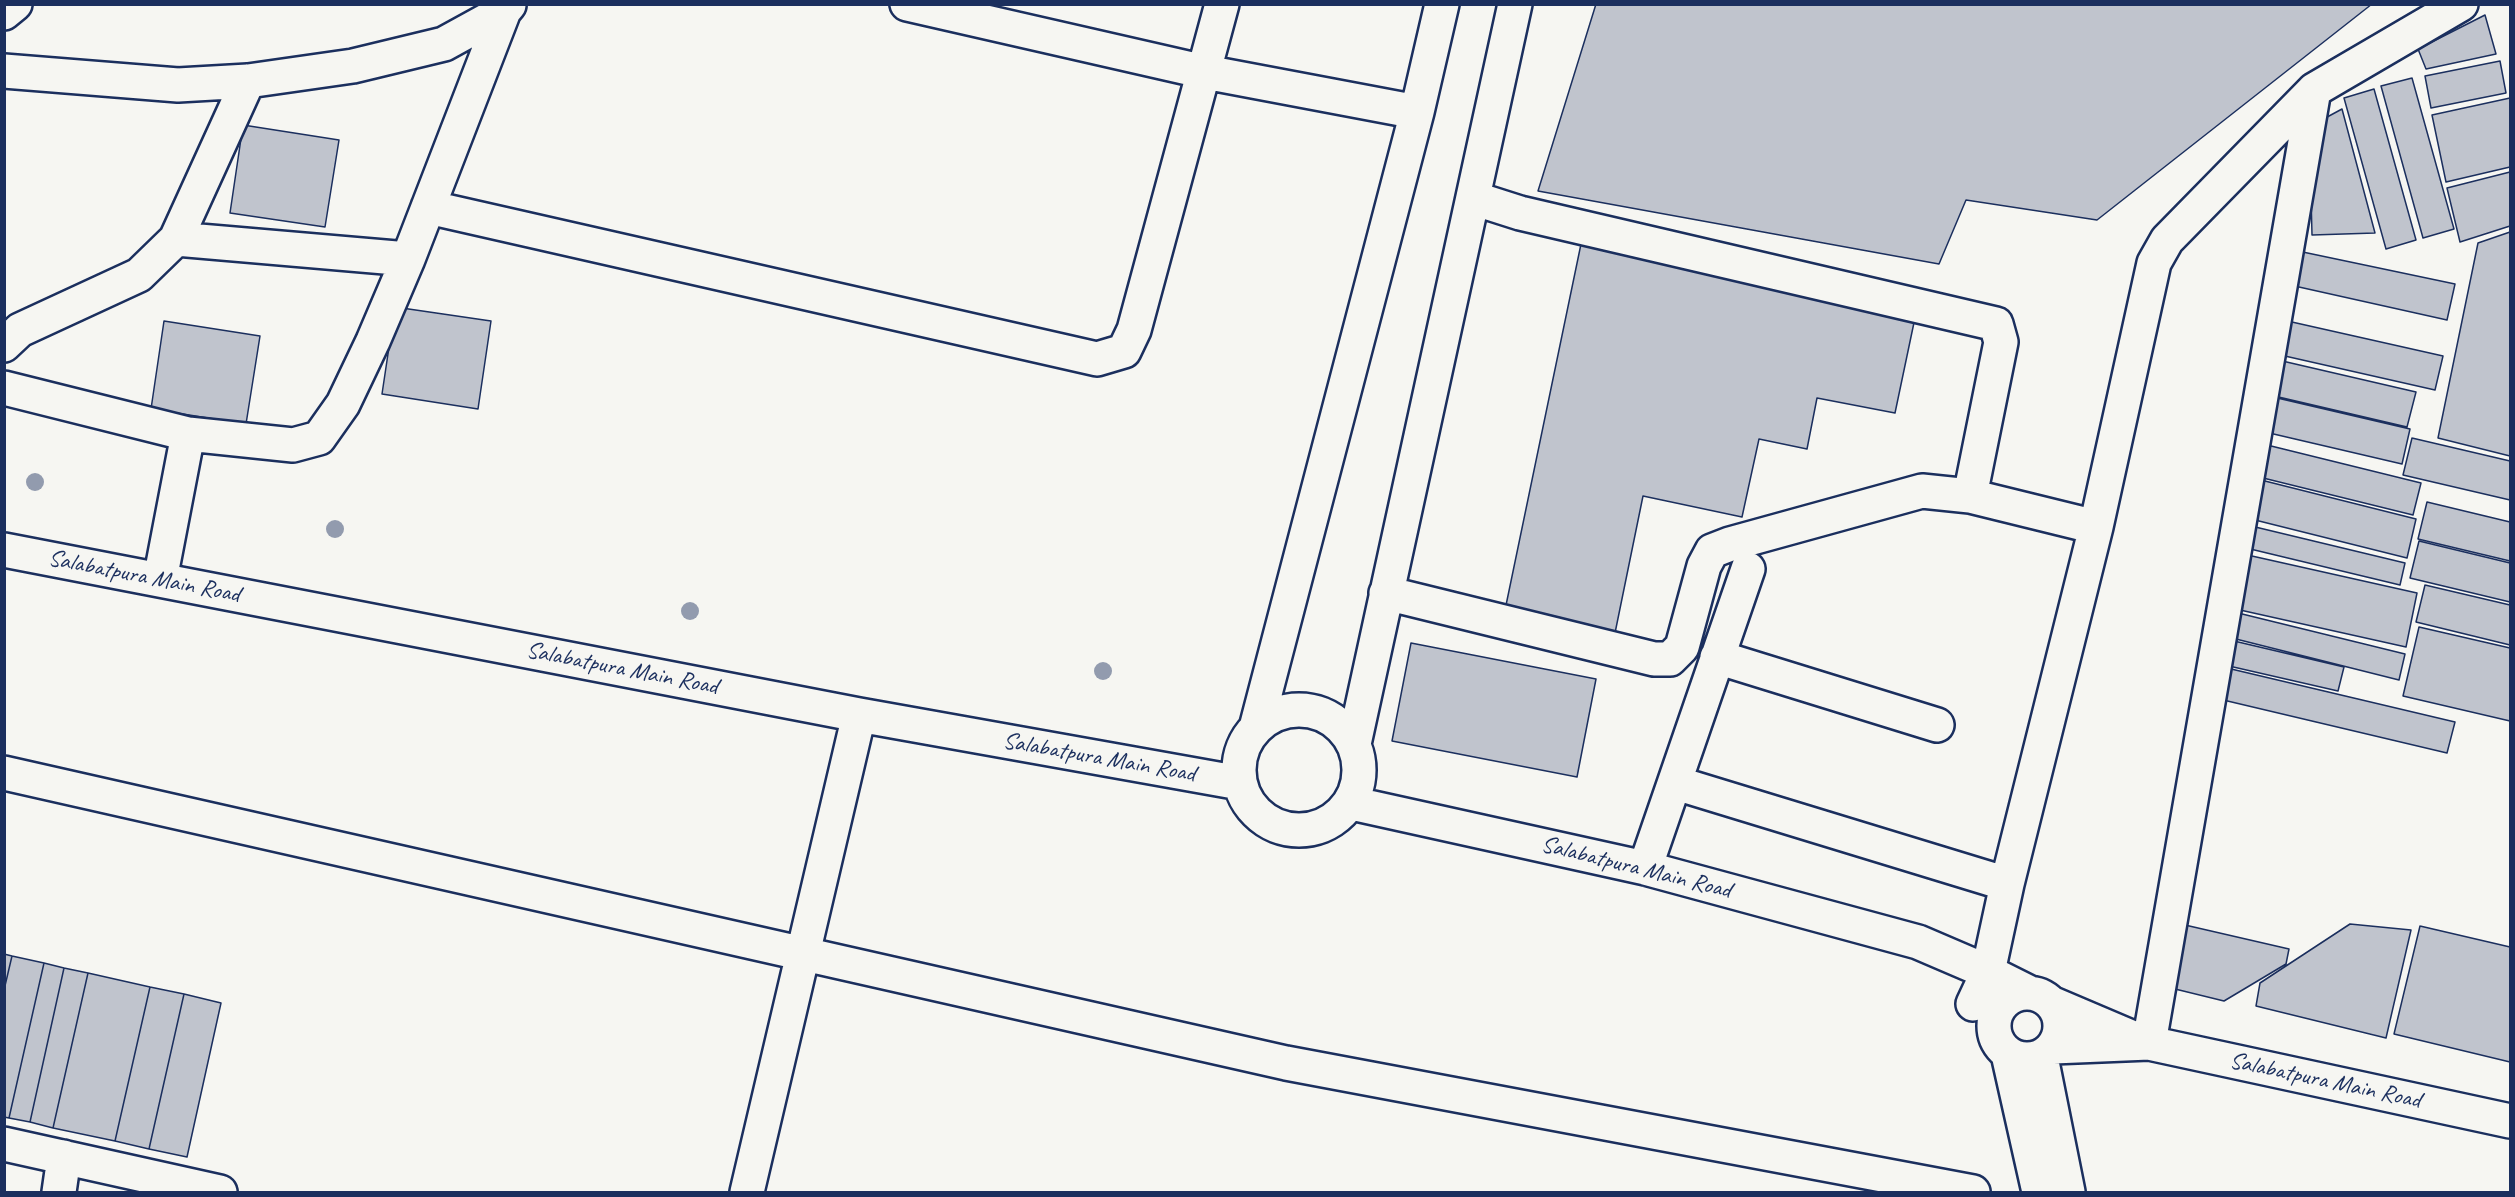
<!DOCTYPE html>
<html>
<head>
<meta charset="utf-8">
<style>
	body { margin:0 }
	#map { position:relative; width:2515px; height:1197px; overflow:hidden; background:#f6f6f2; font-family:Caveat,sans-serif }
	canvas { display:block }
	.frame { position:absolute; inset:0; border:6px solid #1b2f5e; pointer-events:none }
</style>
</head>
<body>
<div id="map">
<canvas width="2515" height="1197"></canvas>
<div class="frame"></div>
</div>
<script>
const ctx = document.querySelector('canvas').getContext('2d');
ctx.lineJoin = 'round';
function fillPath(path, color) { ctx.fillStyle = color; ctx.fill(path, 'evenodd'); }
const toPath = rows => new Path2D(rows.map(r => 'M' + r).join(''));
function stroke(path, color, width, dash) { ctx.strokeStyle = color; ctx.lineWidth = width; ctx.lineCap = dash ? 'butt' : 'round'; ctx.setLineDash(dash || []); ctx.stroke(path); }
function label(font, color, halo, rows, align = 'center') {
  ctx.font = font + ' Caveat,sans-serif'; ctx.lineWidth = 4.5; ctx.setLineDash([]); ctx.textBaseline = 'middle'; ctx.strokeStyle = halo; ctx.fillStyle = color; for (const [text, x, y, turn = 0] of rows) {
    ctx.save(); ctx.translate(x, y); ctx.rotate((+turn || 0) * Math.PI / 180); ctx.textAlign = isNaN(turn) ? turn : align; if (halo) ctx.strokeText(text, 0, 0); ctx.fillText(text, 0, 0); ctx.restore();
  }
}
const building = toPath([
	[1596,4,2372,4,2097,220,1966,200,1939,264,1538,191,1596,4],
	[2485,15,2496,54,2426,69,2418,49,2485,15],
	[2500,61,2506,93,2431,108,2425,76,2500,61],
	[2412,78,2454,229,2423,238,2381,86,2412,78],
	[2374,89,2416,240,2386,249,2344,98,2374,89],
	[2510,98,2510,167,2446,182,2432,115,2510,98],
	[2342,109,2375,233,2312,235,2310,157,2320,153,2316,123,2342,109],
	[243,125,339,140,325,227,230,213,243,125],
	[2510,172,2510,226,2460,242,2447,188,2510,172],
	[2510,232,2510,456,2438,438,2478,243,2510,232],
	[1581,244,1916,313,1895,413,1817,398,1807,449,1759,439,1742,517,1643,496,1615,633,1505,610,1581,244],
	[2298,251,2455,284,2447,320,2290,285,2298,251],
	[395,307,491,321,478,409,382,394,395,307],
	[2283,320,2443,356,2435,390,2276,354,2283,320],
	[164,321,260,336,246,424,151,409,164,321],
	[2278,360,2416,392,2407,427,2270,395,2278,360],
	[2273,397,2410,429,2402,464,2265,432,2273,397],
	[2412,438,2510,461,2510,500,2403,475,2412,438],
	[2263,444,2421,483,2413,515,2255,476,2263,444],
	[2257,479,2416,519,2407,558,2247,518,2257,479],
	[2427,502,2510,522,2510,561,2418,539,2427,502],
	[2247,525,2405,563,2400,585,2242,547,2247,525],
	[2419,541,2510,563,2510,602,2410,578,2419,541],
	[2243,554,2417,593,2406,647,2231,608,2243,554],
	[2425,585,2510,605,2510,645,2416,622,2425,585],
	[2230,611,2405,654,2399,680,2224,636,2230,611],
	[2419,627,2510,648,2510,721,2403,696,2419,627],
	[2234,641,2344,667,2338,691,2229,666,2234,641],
	[1411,643,1596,679,1577,777,1392,741,1411,643],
	[2227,668,2455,722,2447,753,2219,699,2227,668],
	[2350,924,2411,930,2386,1038,2256,1006,2260,983,2350,924],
	[2185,925,2289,949,2286,964,2224,1001,2171,988,2185,925],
	[2420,926,2510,947,2510,1062,2394,1034,2420,926],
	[4,954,12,956,4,990,4,954],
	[12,956,44,963,9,1118,4,1117,4,990,12,956],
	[44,963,64,968,30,1122,9,1118,44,963],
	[64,968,88,973,53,1128,30,1122,64,968],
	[88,973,150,987,115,1141,53,1128,88,973],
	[150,987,184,994,149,1149,115,1141,150,987],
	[184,994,221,1003,187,1157,149,1149,184,994]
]);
const minor = toPath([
	[907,4,1205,72,1417,112],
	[4,13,15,4],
	[4,71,178,85,248,81,353,66,444,44,504,11,509,5],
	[1473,198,1520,213,1996,324,2001,342,1970,496],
	[428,207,1097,359,1124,351,1134,330,1222,4],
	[176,239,408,259],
	[4,345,20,330,139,275,176,239,248,81],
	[4,388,188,434,293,445,319,438,343,404,373,341,408,259,504,11],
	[4,550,859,715,1240,783],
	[160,580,188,434],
	[1386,593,1654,659,1670,659,1682,647,1704,566,1712,551,1730,544,1922,491,1970,496,2096,527],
	[1717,657,1937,725],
	'1239 770a60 60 0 1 1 120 0a60 60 0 1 1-120 0Z',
	[1256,728,1417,112,1442,4],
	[1354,744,1515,4],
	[4,773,1286,1063,1973,1192],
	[1676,783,2007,884],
	[1351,803,1645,868,1918,942,1988,972,2028,992],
	[1645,868,1748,569],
	'1994 1026a33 33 0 1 1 66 0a33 33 0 1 1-66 0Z',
	[1973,1004,1988,972,2007,884,2096,527,2154,263,2167,240,2314,90,2461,4],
	[2053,1004,2133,1038],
	[2149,1043,2314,90],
	[2053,1047,2149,1043,2510,1121],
	[2008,1054,2039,1192],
	[2041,1057,2068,1192],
	[4,1144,220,1192],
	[59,1192,64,1157],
	[747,1192,859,715]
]);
const trees = [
	[35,482],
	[335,529],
	[690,611],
	[1103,671]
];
const streetNames = [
	["Salabatpura Main Road",144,577,11],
	["Salabatpura Main Road",622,669,11],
	["Salabatpura Main Road",1099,758,10],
	["Salabatpura Main Road",1636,868,14],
	["Salabatpura Main Road",2325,1081,12]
];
fillPath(building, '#c0c4cd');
stroke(building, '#1b2f5e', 1.5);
stroke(minor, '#1b2f5e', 38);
stroke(minor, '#f6f6f2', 33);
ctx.fillStyle = '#929bae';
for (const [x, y] of trees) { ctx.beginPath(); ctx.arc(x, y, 9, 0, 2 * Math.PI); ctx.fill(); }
label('24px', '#1b2f5e', '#f6f6f2', streetNames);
</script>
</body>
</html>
